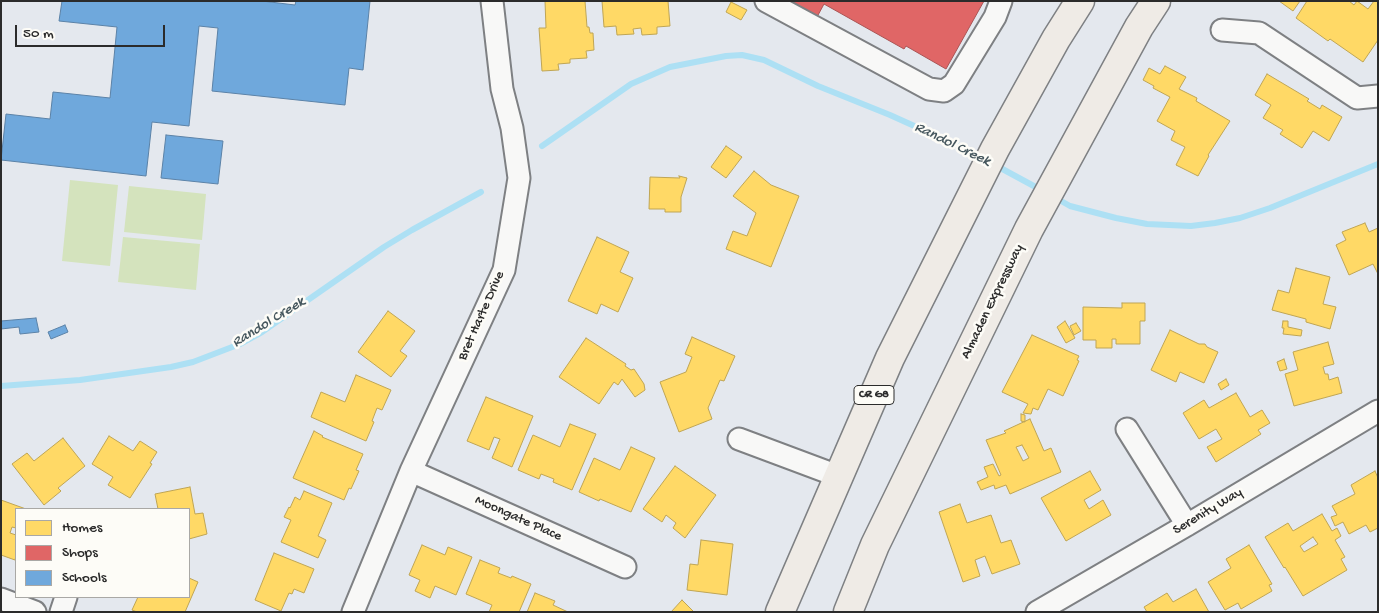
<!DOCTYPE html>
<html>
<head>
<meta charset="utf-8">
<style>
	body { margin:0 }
	#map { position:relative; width:1379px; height:613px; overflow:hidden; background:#e4e8ee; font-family:"Gochi Hand",sans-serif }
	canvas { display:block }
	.frame { position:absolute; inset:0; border:2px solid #2b2b2b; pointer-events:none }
	.legend { position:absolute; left:15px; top:508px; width:175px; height:90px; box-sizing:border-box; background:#fdfcf7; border:1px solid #a9a8a5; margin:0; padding:6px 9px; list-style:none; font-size:15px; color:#2b2b2b }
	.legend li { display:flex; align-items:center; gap:10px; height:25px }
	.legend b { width:25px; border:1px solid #a9a8a5 }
	.scale { position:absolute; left:15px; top:25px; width:150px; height:22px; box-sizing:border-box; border:2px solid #2b2b2b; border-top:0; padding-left:6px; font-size:15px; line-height:18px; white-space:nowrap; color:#2b2b2b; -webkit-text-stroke:4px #fdfcf7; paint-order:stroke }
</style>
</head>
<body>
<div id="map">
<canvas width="1379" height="613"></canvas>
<div class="frame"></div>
<ul class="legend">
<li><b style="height:14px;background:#ffd966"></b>Homes</li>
<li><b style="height:14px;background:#e06666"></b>Shops</li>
<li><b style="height:14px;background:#6fa8dc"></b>Schools</li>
</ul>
<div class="scale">50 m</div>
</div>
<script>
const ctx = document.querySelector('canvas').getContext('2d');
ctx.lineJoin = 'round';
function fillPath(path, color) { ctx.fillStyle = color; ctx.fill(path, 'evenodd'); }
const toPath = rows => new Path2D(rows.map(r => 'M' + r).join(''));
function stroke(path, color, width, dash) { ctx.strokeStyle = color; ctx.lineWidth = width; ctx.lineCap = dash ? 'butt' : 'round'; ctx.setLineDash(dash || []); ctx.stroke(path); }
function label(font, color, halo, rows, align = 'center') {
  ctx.font = font + ' "Gochi Hand",sans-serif'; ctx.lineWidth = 5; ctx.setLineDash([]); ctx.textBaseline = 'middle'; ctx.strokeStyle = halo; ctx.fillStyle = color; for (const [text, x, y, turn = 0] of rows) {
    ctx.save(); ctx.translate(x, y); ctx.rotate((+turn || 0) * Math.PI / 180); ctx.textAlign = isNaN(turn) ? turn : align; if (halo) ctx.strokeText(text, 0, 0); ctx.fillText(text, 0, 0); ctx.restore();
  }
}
const green = toPath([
	[70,180,118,185,110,266,62,261],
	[129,186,206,194,202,240,124,232],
	[123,237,200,244,196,290,118,282]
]);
const homes = toPath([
	[545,1,585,1,587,27,589,27,590,33,593,33,594,50,586,51,587,58,570,59,570,63,558,64,559,70,542,71,539,28,546,28,545,1],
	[602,1,668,1,670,26,657,27,657,34,642,35,641,28,633,29,634,34,617,35,616,26,604,27,602,1],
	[1279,1,1300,1,1293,11,1279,1],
	[1307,1,1349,1,1354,5,1357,1,1368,9,1374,1,1378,1,1378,40,1363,62,1330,39,1328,41,1296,18,1307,1],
	[731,2,747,10,741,20,726,12,731,2],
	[1165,66,1186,77,1179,89,1197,98,1196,101,1230,121,1208,155,1209,156,1198,176,1176,165,1185,147,1171,140,1175,131,1157,121,1170,97,1153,88,1154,86,1143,80,1149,68,1160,74,1165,66],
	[1267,74,1309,99,1307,101,1320,109,1322,105,1342,117,1329,141,1313,131,1302,148,1280,134,1283,130,1263,118,1271,105,1255,95,1267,74],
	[726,146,742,157,726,178,711,167,726,146],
	[754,171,771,185,799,196,771,267,726,249,733,231,747,236,756,213,733,196,754,171],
	[679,176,687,178,681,197,681,212,665,212,665,209,649,209,650,177,680,178,679,176],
	[1365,223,1369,232,1378,228,1378,274,1373,264,1349,275,1336,245,1346,240,1342,232,1365,223],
	[597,237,629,252,620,272,633,278,618,312,601,304,597,314,568,301,597,237],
	[1296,268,1330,277,1323,304,1336,307,1330,329,1306,322,1306,319,1272,310,1278,290,1289,293,1296,268],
	[1122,303,1145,303,1145,321,1140,321,1140,344,1116,344,1116,339,1112,339,1112,348,1096,348,1096,340,1083,340,1083,307,1122,308,1122,303],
	[388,311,415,331,400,351,407,356,391,377,358,352,388,311],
	[1065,321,1075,338,1066,343,1057,327,1065,321],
	[1283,321,1288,321,1288,327,1302,330,1301,336,1283,334,1284,328,1282,328,1283,321],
	[1076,323,1081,331,1074,335,1070,326,1076,323],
	[1170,330,1199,344,1205,344,1207,347,1218,352,1204,383,1180,372,1176,382,1151,370,1170,330],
	[1032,335,1079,356,1077,360,1079,361,1063,396,1048,389,1038,410,1033,408,1031,414,1023,413,1028,404,1002,392,1032,335],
	[692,337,735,356,724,381,720,380,708,408,712,419,679,432,660,382,686,372,692,357,685,354,692,337],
	[586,338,626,364,625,366,631,370,634,369,644,384,645,390,635,397,622,379,618,385,614,382,599,404,559,377,586,338],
	[1328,342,1334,364,1323,367,1325,374,1328,374,1329,380,1338,377,1342,393,1294,406,1285,374,1298,370,1293,352,1328,342],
	[1284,359,1287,369,1280,371,1277,362,1284,359],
	[356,375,391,390,382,410,377,408,372,421,374,422,366,441,311,417,321,392,345,402,356,375],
	[1226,379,1229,385,1221,390,1218,384,1226,379],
	[1236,393,1250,417,1262,410,1270,423,1258,430,1261,434,1216,462,1207,447,1222,439,1216,429,1199,439,1183,413,1204,400,1209,408,1236,393],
	[486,397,533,416,512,467,492,458,500,439,494,437,489,450,467,441,486,397],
	[1021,414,1025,415,1025,422,1021,421,1021,414],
	[1030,419,1044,451,1051,448,1061,472,1010,494,1006,485,995,489,994,485,981,490,977,482,988,477,984,467,993,464,999,476,1001,475,986,440,1006,433,1004,431,1030,419],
	[1022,445,1029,458,1023,461,1016,447,1022,445],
	[570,424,596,434,572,490,553,482,554,479,541,474,539,479,518,470,533,435,560,447,570,424],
	[314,431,323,436,322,437,363,454,356,470,359,471,351,489,349,488,344,500,293,478,314,431],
	[109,436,133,451,140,441,157,452,150,463,152,464,130,498,108,485,113,477,92,464,109,436],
	[63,438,85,466,58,488,61,491,44,505,12,464,27,453,34,461,63,438],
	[631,447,655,458,631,512,600,499,599,501,579,492,594,458,620,470,631,447],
	[675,466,716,495,685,538,673,528,676,523,666,515,662,522,643,509,675,466],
	[1090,471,1101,490,1084,500,1089,509,1103,500,1111,515,1066,541,1041,498,1090,471],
	[1375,471,1378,478,1378,528,1370,532,1366,525,1349,534,1343,522,1335,526,1331,517,1337,515,1332,506,1355,494,1351,485,1375,471],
	[190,487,195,514,203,513,207,534,189,539,189,509,158,509,155,494,190,487],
	[304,491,332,503,318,536,326,540,318,558,281,542,291,520,284,517,289,507,290,508,295,497,300,500,304,491],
	[1,500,26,509,16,509,16,528,12,527,10,533,16,535,16,556,15,560,1,555,1,500],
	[960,504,967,523,991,515,1001,543,1011,540,1020,564,992,574,985,556,975,560,980,576,963,582,939,512,960,504],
	[1322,514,1332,531,1337,528,1341,536,1335,540,1345,557,1341,559,1347,570,1303,596,1285,567,1284,568,1265,537,1288,523,1293,531,1322,514],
	[1313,537,1318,544,1304,552,1300,546,1313,537],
	[701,540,733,544,727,595,687,590,690,564,698,565,701,540],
	[422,545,445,555,448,547,472,557,456,595,435,586,430,598,415,591,420,580,409,575,422,545],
	[1249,545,1272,584,1269,585,1272,591,1241,609,1238,603,1225,610,1208,582,1231,568,1226,559,1249,545],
	[274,553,314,569,304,593,294,589,292,594,289,593,281,611,255,600,274,553],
	[480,560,500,568,498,573,511,578,512,576,531,584,519,612,489,612,492,605,466,594,480,560],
	[189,578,198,582,185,612,137,612,132,610,138,597,189,597,189,578],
	[1196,589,1209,612,1147,612,1144,607,1167,593,1173,602,1196,589],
	[535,593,555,601,553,605,568,612,527,612,535,593],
	[682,600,694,612,671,612,682,600]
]);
const shops = toPath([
	[789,1,984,1,946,69,906,46,904,49,824,4,817,17,789,1]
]);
const schools = toPath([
	[62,1,262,1,295,5,296,1,370,1,363,70,349,68,345,105,212,91,218,28,199,26,189,126,152,122,146,176,1,160,6,114,50,119,53,92,110,98,117,27,59,21,62,1],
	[166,135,223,141,218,184,161,178,166,135],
	[36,318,39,332,20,334,19,327,1,329,1,321,36,318],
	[65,325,68,332,51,339,48,332,65,325]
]);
const stream = toPath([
	[542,146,631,84,670,67,726,56,742,55,764,60,818,86,890,115,963,148,984,159],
	[995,165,1043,191],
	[1054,197,1070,206,1116,218,1147,224,1191,226,1215,223,1240,218,1270,208,1378,164],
	[1,386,80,380,171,367,193,362,240,344,262,332,384,247,412,230,481,192]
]);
const minor = toPath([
	[766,1,929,89,944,91,954,84,995,17,1001,1],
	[1222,30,1259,33,1357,98,1378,96],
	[1127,429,1187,525],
	[739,439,838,476],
	[411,471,625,567],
	[1,599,35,612],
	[61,612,66,597],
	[353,612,411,471,504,270,519,178,512,128,502,89,492,1],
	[1037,612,1187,525,1378,411]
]);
const major = toPath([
	[780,612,890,358,995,149,1056,39,1080,1],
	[848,612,875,545,1029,229,1139,27,1156,1]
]);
const shields = [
	[874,395,40]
];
const shieldNames = [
	["CR G8",874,395]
];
const streetNames = [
	["Almaden Expressway",993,302,-64],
	["Bret Harte Drive",482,316,-66],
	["Serenity Way",1208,512,-31],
	["Moongate Place",518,519,24]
];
const waterNames = [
	["Randol Creek",952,145,26],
	["Randol Creek",269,323,-32]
];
fillPath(green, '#d4e3bd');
fillPath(homes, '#ffd966');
stroke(homes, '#bfa554', 1);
fillPath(shops, '#e06666');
stroke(shops, '#aa5454', 1);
fillPath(schools, '#6fa8dc');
stroke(schools, '#5b82a7', 1);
stroke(stream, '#ade0f4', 6);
stroke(minor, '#7e8083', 25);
stroke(major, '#7e8083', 31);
stroke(minor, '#f8f8f7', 21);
stroke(major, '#efebe6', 28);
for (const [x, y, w] of shields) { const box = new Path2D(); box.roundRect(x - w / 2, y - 9.5, w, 19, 4); ctx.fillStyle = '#fdfcf7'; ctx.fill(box); stroke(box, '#2b2b2b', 1); }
label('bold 12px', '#2b2b2b', null, shieldNames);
label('14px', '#2b2b2b', '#fdfcf7', streetNames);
label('italic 15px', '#46575e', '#fdfcf7', waterNames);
</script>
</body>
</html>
